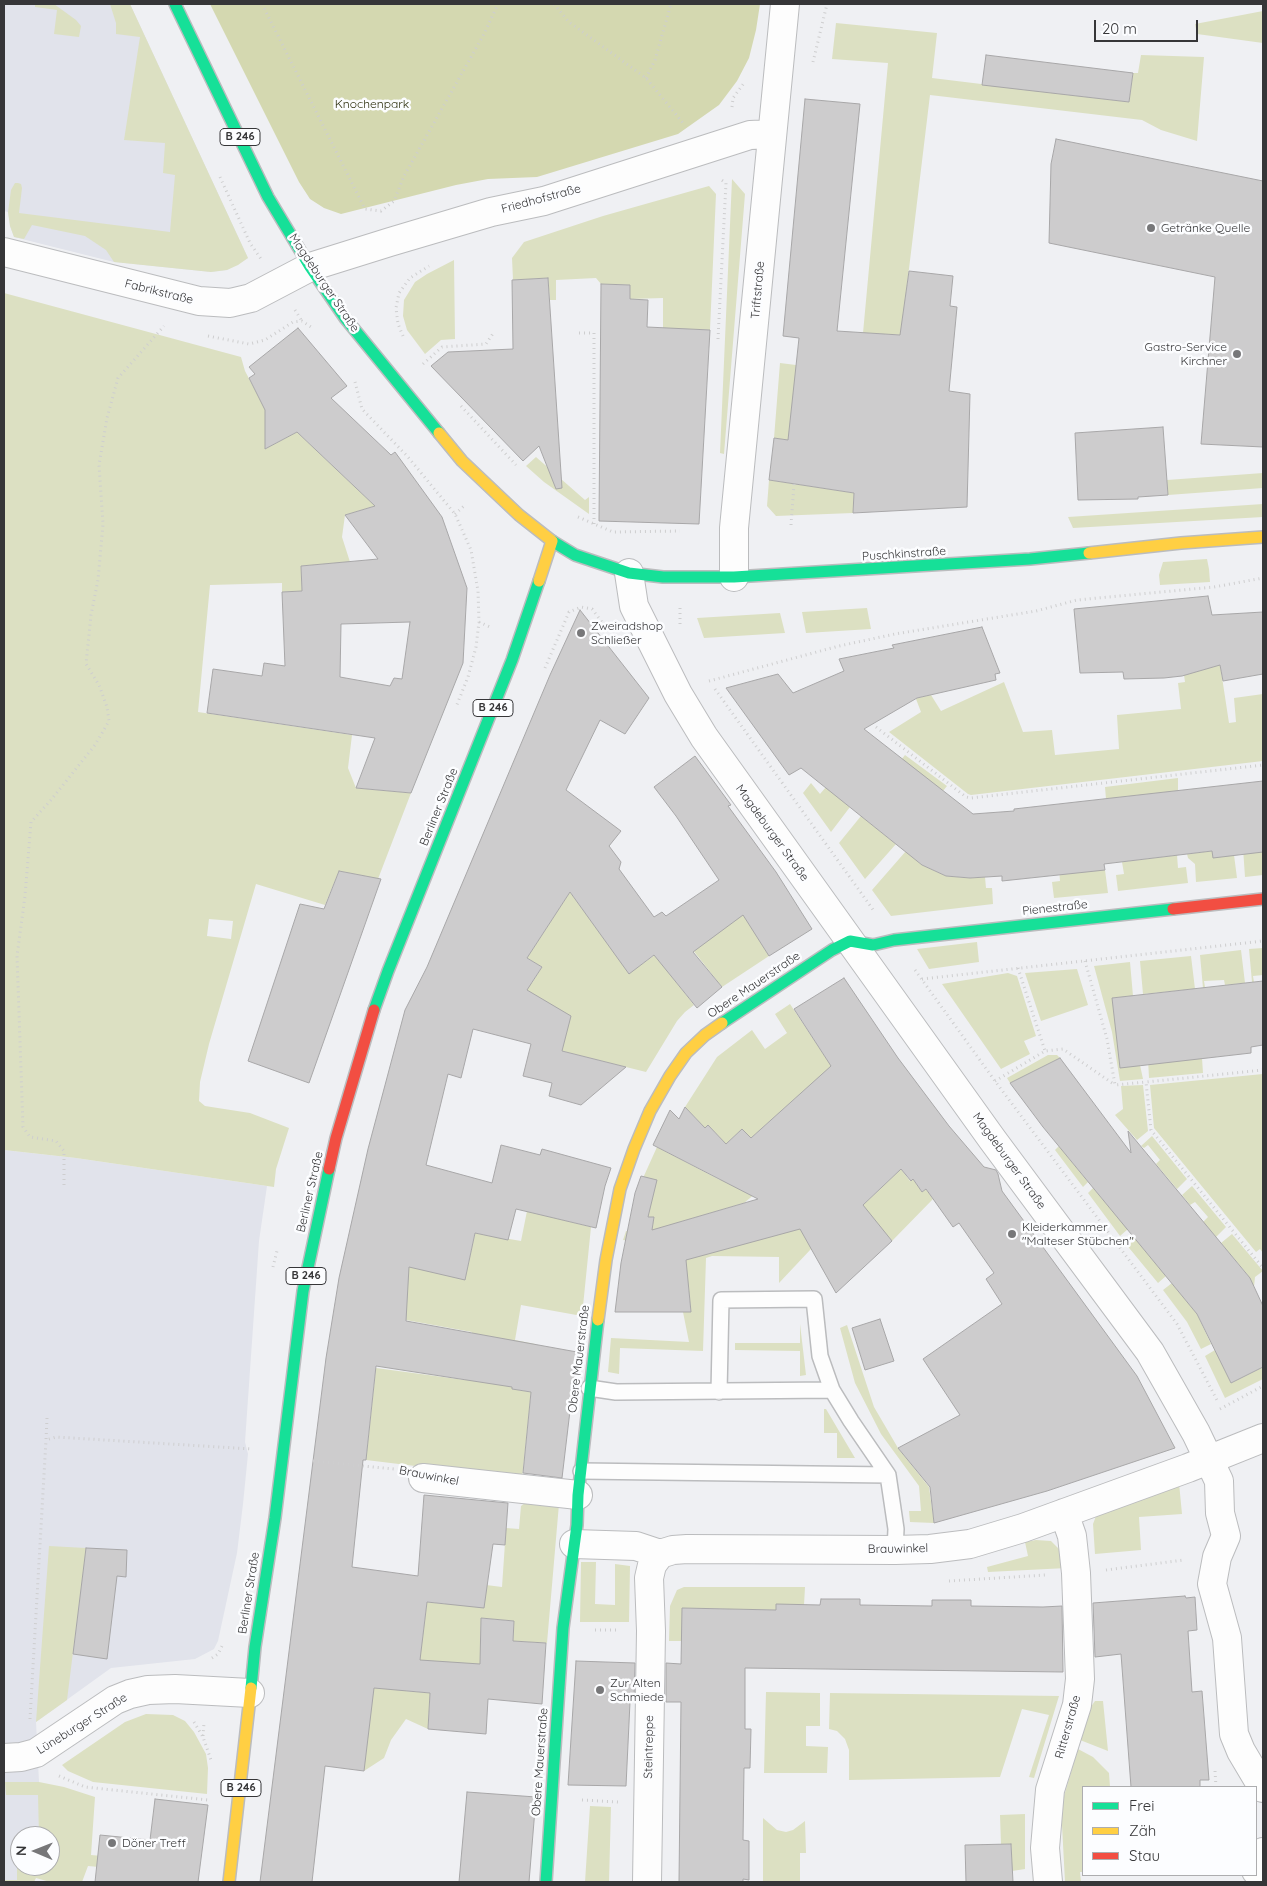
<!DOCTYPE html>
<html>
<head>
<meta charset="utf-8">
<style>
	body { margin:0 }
	#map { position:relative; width:1267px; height:1886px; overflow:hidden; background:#eff0f3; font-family:Quicksand,sans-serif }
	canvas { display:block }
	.frame { position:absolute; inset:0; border:5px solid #363638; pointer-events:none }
	.legend { position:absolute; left:1082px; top:1786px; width:175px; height:90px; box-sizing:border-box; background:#fcfdff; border:1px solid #adadaf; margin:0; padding:6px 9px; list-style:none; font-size:15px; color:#363638 }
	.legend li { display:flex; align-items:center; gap:10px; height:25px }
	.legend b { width:25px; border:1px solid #adadaf }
	.north { position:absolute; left:10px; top:1826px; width:50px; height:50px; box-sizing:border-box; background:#fcfdff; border:1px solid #adadaf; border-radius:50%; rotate:271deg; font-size:14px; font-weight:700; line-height:20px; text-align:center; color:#363638 }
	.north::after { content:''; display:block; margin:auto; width:18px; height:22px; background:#777779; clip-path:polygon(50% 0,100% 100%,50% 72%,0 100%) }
	.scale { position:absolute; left:1094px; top:20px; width:104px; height:22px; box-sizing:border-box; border:2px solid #363638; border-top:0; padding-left:6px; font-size:15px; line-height:18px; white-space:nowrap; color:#363638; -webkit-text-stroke:4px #fcfdff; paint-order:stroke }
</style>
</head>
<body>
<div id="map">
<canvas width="1267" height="1886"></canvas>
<div class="frame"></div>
<ul class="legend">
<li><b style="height:6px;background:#16e098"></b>Frei</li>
<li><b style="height:6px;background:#ffcf43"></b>Zäh</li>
<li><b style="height:6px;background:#f24e42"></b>Stau</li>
</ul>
<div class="north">N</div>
<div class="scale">20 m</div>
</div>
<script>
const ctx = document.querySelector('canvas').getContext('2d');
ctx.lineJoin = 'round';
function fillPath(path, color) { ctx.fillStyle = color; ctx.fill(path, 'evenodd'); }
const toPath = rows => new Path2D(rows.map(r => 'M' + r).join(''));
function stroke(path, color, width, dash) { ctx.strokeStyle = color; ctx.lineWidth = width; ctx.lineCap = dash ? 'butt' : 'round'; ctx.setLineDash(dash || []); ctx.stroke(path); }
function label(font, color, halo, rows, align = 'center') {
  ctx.font = font + ' Quicksand,sans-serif'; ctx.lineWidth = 5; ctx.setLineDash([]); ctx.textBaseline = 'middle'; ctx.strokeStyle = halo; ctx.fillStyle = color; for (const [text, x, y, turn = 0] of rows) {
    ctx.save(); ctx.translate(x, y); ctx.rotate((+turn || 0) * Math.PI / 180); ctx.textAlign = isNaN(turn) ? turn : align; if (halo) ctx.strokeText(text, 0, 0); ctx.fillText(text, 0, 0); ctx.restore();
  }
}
const built = toPath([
	[4,4,130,4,248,258,227,270,211,272,114,262,14,237,10,226,8,212,4,211],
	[4,1150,76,1158,267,1186,259,1241,245,1442,248,1454,243,1504,237,1553,218,1641,214,1649,195,1659,111,1668,36,1722,39,1782,39,1836,20,1836,20,1866,34,1882,4,1882]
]);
const green = toPath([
	[35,4,54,4,76,20,81,26,79,37,54,34,57,10,35,7],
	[110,4,130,4,248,258,238,265,227,270,211,272,114,262,106,250,85,236,32,225,24,239,14,237,10,226,8,212,11,190,15,183,18,183,21,184,22,188,19,213,170,232,175,175,163,173,165,143,124,140,140,37,116,34,116,23],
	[1263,11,1263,43,1197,34,1195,24],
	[836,23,937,33,932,78,1129,102,1133,73,1138,73,1141,55,1204,57,1197,141,1161,130,1142,120,930,95,901,335,863,333,888,63,832,59],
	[732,179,745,194,724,454,720,453],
	[709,186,716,194,710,330,682,329,663,345,663,298,630,299,630,285,601,284,596,278,556,280,556,300,550,300,548,278,513,280,512,258,524,242,603,216],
	[454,260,455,339,441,340,425,354,407,330,403,316,404,300,415,282,427,274],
	[4,293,241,357,245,371,265,409,265,449,297,432,375,506,345,515,342,537,350,562,301,566,302,591,282,592,282,583,210,585,198,712,352,735,348,768,356,788,411,793,378,879,339,871,325,905,256,884,209,1044,200,1082,199,1101,205,1106,250,1113,289,1128,276,1169,274,1187,76,1158,4,1150],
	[209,919,233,921,231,939,207,936],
	[780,363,796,365,796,371,855,451,774,438],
	[536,457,585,500,589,497,589,514,544,482,526,466],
	[1263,473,1263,488,1168,495,1167,480],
	[769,480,854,493,853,513,776,516,767,506],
	[1263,504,1263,517,1073,528,1068,517],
	[1207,559,1209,569,1210,582,1160,585,1159,575,1163,562],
	[867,608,871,629,806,633,802,612],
	[780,613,785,633,704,638,697,618],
	[1220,664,1229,723,1236,722,1234,698,1263,694,1263,761,971,795,968,794,889,732,921,712,916,699,917,698,931,695,941,711,1004,682,1023,732,1052,730,1055,755,1119,749,1117,715,1181,709,1178,683,1185,682,1184,675],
	[905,755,947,786,943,791,898,764],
	[1178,778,1178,791,1106,799,1105,787],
	[811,783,820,794,826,787,850,807,831,832,803,793],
	[861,816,896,844,865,879,839,843],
	[1243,848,1263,852,1263,875,1245,877],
	[906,851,922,865,946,876,970,878,985,877,986,888,992,888,993,904,891,916,872,890],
	[1212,851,1234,855,1237,878,1196,882,1195,864,1188,858,1187,854],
	[1177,855,1178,868,1186,867,1188,883,1118,891,1116,875,1124,874,1122,862],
	[1059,869,1105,870,1108,893,1054,898,1052,882,1060,881],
	[570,892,629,973,655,955,694,1005,685,1012,677,1021,646,1072,562,1051,512,982,516,975,532,983,542,967,527,958],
	[735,900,769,956,722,987,681,935],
	[977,942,979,962,929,969,917,949],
	[1263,948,1263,975,1253,976,1254,982,1252,982,1249,949],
	[1241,950,1245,983,1225,985,1224,980,1204,981,1205,987,1203,988,1200,955],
	[1191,956,1195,989,1143,994,1140,961],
	[1130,962,1133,996,1113,998,1140,1065,1143,1079,1120,1081,1112,1032,1094,966],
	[1077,969,1088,1005,1041,1021,1025,973],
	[1008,973,1017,976,1036,1036,1024,1041,1030,1054,1001,1069,942,984],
	[790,1004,840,1079,806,1089,751,1138,742,1129,726,1144,708,1125,705,1128,685,1107,717,1057,752,1030,765,1049,787,1033,775,1014],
	[1048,1055,1057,1055,1060,1058,1010,1083,1007,1078],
	[1202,1058,1203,1073,1149,1078,1148,1059],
	[1263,1074,1263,1253,1260,1249,1256,1252,1154,1128,1150,1085],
	[1143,1085,1148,1131,1137,1140,1115,1115,1123,1109,1121,1086],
	[1152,1136,1187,1179,1177,1189,1156,1164,1160,1160,1148,1145,1144,1148,1141,1146],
	[1059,1146,1088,1182,1083,1187,1055,1150],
	[657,1147,720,1180,730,1173,804,1153,744,1203,680,1222,790,1213,840,1226,811,1249,779,1283,779,1257,712,1256,706,1258,703,1351,620,1348,619,1374,608,1372,611,1338,689,1342,683,1312,691,1312,687,1275,655,1245,623,1240,626,1231,651,1234,654,1217,648,1217,643,1178],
	[901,1169,910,1181,913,1179,922,1192,926,1189,933,1199,892,1241,861,1207],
	[1192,1186,1226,1227,1216,1237,1203,1222,1208,1217,1195,1202,1190,1205,1182,1195],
	[1093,1188,1128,1229,1120,1236,1088,1193],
	[527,1211,591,1227,582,1316,521,1305,515,1340,535,1344,533,1363,512,1389,531,1392,522,1479,366,1460,376,1368,465,1380,472,1332,406,1320,387,1300,412,1248,465,1279,475,1233,521,1241],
	[1232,1234,1263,1271,1255,1277,1254,1287,1247,1274,1221,1243],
	[1133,1236,1166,1276,1158,1283,1125,1243],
	[1172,1283,1197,1314,1211,1344,1201,1349,1187,1322,1163,1290],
	[800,1324,806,1375,800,1376,800,1351,735,1350,735,1343,800,1343],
	[847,1325,874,1407,898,1448,929,1487,934,1523,910,1522,909,1511,921,1511,919,1486,881,1434,855,1383,840,1328],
	[1215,1350,1231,1383,1263,1367,1263,1379,1225,1398,1205,1356],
	[824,1409,826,1409,855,1458,837,1458,837,1433,824,1433],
	[1179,1483,1182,1514,1139,1517,1141,1550,1095,1554,1093,1524,1096,1516],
	[529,1500,559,1504,547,1643,513,1641,514,1621,481,1618,480,1670,416,1660,422,1641,427,1602,445,1604,447,1580,502,1587,506,1528,519,1529,521,1506],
	[1036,1540,1051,1541,1058,1548,1065,1556,1067,1568,988,1572,987,1567,1028,1556,1025,1542],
	[49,1546,86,1548,67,1700,36,1722],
	[581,1562,596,1562,595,1604,615,1605,615,1564,630,1566,629,1622,580,1622],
	[684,1587,805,1587,804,1605,776,1610,682,1608,682,1641,669,1641,670,1606,677,1590],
	[361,1682,406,1688,406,1691,430,1693,428,1729,406,1719,391,1740,384,1758,364,1771],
	[766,1692,820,1693,820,1726,806,1726,806,1746,828,1747,827,1773,764,1773],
	[830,1693,1059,1696,1034,1778,1029,1777,1049,1715,1022,1709,1000,1777,849,1780,849,1750,845,1739,837,1731,829,1729],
	[1095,1701,1103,1701,1108,1751,1080,1740,1090,1708],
	[146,1714,173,1715,185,1721,194,1732,206,1754,208,1768,207,1794,93,1782,68,1771,62,1765,125,1722],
	[1078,1749,1093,1757,1109,1773,1110,1787,1083,1787,1083,1872,1080,1872,1081,1882,1065,1882,1061,1806],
	[5,1782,39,1782,64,1787,95,1797,91,1855,147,1860,155,1872,88,1866,82,1882,50,1882,36,1878,34,1882,4,1882,4,1880,17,1880,17,1852,20,1852,20,1866,50,1866,50,1836,39,1836,38,1795,6,1795],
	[590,1806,611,1807,609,1882,585,1882],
	[1025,1814,1025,1869,1012,1871,1011,1844,1001,1844,1000,1815],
	[763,1818,777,1830,786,1832,793,1830,805,1821,806,1853,800,1853,800,1882,763,1882]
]);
const forest = toPath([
	[210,4,760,4,756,30,749,58,737,81,719,105,678,134,537,177,488,179,456,185,341,214,324,208,310,199,299,182]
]);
const building = toPath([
	[986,55,1133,73,1129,102,982,85,986,55],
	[805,99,860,104,837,331,900,335,909,271,953,276,950,306,957,307,949,391,970,394,967,507,853,513,854,493,769,480,774,438,788,440,799,338,783,336,805,99],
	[1056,139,1263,181,1263,447,1201,444,1215,277,1049,243,1051,164,1056,139],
	[548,278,562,488,556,489,539,446,523,461,431,366,448,352,513,349,512,280,548,278],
	[601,284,630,285,630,299,648,300,647,327,710,330,699,524,599,521,601,284],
	[298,328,347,386,331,398,391,455,395,452,442,517,467,588,463,663,411,793,356,788,375,738,207,713,213,669,262,676,264,663,285,666,282,592,302,591,301,566,378,559,345,515,375,506,297,432,265,449,265,410,249,378,255,374,249,367,298,328],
	[410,622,402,679,394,678,390,686,340,677,341,624,410,622],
	[1163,427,1168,495,1138,497,1138,499,1078,500,1075,433,1163,427],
	[1208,596,1212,615,1263,612,1263,674,1223,681,1220,665,1182,676,1164,678,1124,679,1123,672,1080,673,1074,609,1208,596],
	[580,610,649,698,625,734,600,720,566,790,621,831,609,846,621,862,619,869,654,917,662,912,666,916,719,880,676,816,654,787,695,756,731,805,728,806,776,872,812,929,769,956,743,915,693,952,722,987,697,1008,654,955,629,974,570,892,527,958,542,967,527,990,571,1016,562,1051,626,1067,581,1105,563,1100,549,1096,552,1083,523,1076,531,1044,473,1029,461,1078,448,1074,426,1165,492,1183,501,1145,540,1155,542,1149,611,1168,605,1186,596,1228,516,1209,508,1240,475,1233,465,1280,409,1267,406,1321,577,1352,562,1478,523,1473,531,1392,512,1389,512,1387,376,1366,366,1460,363,1460,352,1567,418,1576,424,1495,508,1503,505,1545,493,1544,484,1608,427,1602,420,1660,480,1664,481,1618,514,1621,513,1641,546,1643,542,1704,488,1699,486,1734,428,1729,430,1693,374,1688,364,1771,325,1766,312,1882,260,1882,326,1358,339,1278,368,1149,405,1010,427,967,550,675,580,610],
	[982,627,1000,673,995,674,996,680,917,698,864,729,973,814,1014,811,1014,809,1263,781,1263,852,1213,858,1212,851,1104,864,1105,870,1002,881,1002,876,970,878,946,876,922,865,801,768,789,775,726,688,778,674,793,693,844,671,839,659,894,648,892,645,982,627],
	[339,871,381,879,309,1083,248,1061,300,904,324,909,339,871],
	[844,978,898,1058,949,1126,984,1167,996,1170,998,1174,1002,1191,1137,1376,1175,1448,1047,1491,934,1523,930,1487,898,1448,960,1415,923,1359,1002,1304,986,1279,994,1273,959,1223,953,1227,926,1189,922,1192,913,1179,911,1181,901,1169,863,1205,892,1241,836,1293,800,1229,686,1260,691,1312,615,1312,621,1263,635,1193,641,1176,657,1180,648,1217,654,1217,652,1230,758,1199,653,1145,670,1110,679,1119,685,1107,705,1128,708,1125,726,1144,742,1129,751,1138,831,1066,794,1009,844,978],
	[1263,981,1263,1045,1251,1047,1251,1053,1120,1068,1112,998,1263,981],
	[1060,1058,1131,1153,1128,1131,1250,1278,1263,1306,1263,1367,1231,1383,1197,1314,1043,1127,1010,1083,1060,1058],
	[880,1319,894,1361,865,1370,852,1328,880,1319],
	[86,1548,127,1550,126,1577,117,1576,107,1659,73,1654,86,1548],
	[1185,1596,1186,1598,1195,1597,1197,1630,1188,1631,1192,1692,1202,1691,1209,1780,1200,1780,1200,1787,1131,1787,1121,1654,1095,1657,1093,1603,1185,1596],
	[821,1599,860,1599,860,1605,932,1606,932,1600,971,1600,971,1606,1043,1607,1062,1606,1063,1672,745,1668,745,1729,751,1729,750,1768,744,1768,743,1840,749,1841,749,1880,743,1879,743,1882,679,1882,681,1702,666,1702,666,1663,681,1664,682,1608,776,1610,776,1604,820,1605,821,1599],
	[576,1661,635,1663,634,1702,630,1702,626,1786,568,1785,576,1661],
	[467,1792,536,1797,529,1882,459,1882,467,1792],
	[155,1799,208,1805,198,1882,95,1882,100,1835,150,1840,155,1799],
	[1011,1844,1013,1882,966,1882,965,1845,1011,1844]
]);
const path = toPath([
	[262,4,365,209,381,211,394,201,404,176,484,34,498,4],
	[554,4,569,22,646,78,683,123],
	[813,62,827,4],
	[646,78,655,60,671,4],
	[732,107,733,98,744,83],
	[220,177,250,243,261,259],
	[295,310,302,321],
	[579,333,594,333,594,524],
	[208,336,249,344,265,340,293,322,302,321,311,327],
	[403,336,398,324,396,308,399,293,410,278,429,266],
	[718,339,726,183,720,179],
	[423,364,442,347,486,344,494,332],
	[355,382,362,409,408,457,455,514,471,550,478,591,479,622,476,647,468,677,456,707],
	[461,406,516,465],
	[455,514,464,506],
	[578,517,613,532,680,531],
	[791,525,794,484],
	[680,608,680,624],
	[479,622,490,627],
	[545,668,569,612,581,607,592,609,608,630],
	[709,681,839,646,895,634,1036,611,1077,600,1214,587,1263,578],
	[715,689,874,911],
	[876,727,966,797,971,798,1263,765],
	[1085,961,1107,1039,1115,1085,1146,1082],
	[1018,968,1045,1051],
	[915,970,995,1081,1177,1324,1218,1402],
	[922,979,1263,941],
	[1263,1070,1146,1082,1151,1130,1263,1268],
	[995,1081,1045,1051,1063,1049,1115,1085],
	[64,1185,64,1151,56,1141,30,1137,23,1127,17,956,25,896,31,822,51,800,95,745,109,721,107,707,99,685,86,664,91,615,98,580,103,524,99,465,107,418,118,378,164,326],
	[273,1267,277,1251],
	[1220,1409,1263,1386],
	[47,1418,46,1440,56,1437,252,1449],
	[313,1461,394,1469],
	[1106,1570,1184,1560],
	[949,1581,1045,1575],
	[595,1630,619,1630],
	[212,1658,218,1654,222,1646],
	[30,1719,46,1440],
	[194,1722,203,1737,211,1760],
	[203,1736,204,1723],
	[1215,1771,1216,1787],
	[59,1776,85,1787,208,1800],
	[582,1800,618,1802]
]);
const lane = toPath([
	[589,1388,616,1392,832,1390],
	[719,1392,721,1300,814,1299,820,1356,832,1390,851,1421,888,1475,896,1529,895,1550],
	[581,1471,888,1475]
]);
const street = toPath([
	[4,252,199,301,230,303,251,298,310,267,390,242,491,212,544,201,750,135,772,134],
	[629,573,634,606,678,694,704,737,992,1139,1150,1352,1196,1433,1219,1481,1220,1513,1226,1536,1217,1557,1212,1584,1227,1638,1234,1734,1241,1751,1263,1788],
	[734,577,734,528,785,4],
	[423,1478,578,1495],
	[574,1544,636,1546,660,1554,673,1550,687,1549,895,1550,930,1549,970,1544,1023,1528,1188,1468,1263,1438],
	[4,1758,21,1757,36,1753,115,1700,130,1694,148,1690,175,1689,250,1693],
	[1256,1871,1263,1852],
	[647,1882,651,1631,649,1578,652,1565,660,1554],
	[1048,1882,1045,1848,1050,1790,1077,1705,1080,1679,1076,1573,1072,1536,1064,1513]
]);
const fast = toPath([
	[175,4,268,197,310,267,345,318,439,433],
	[552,541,575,555,629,573,663,577,734,577,1030,559,1089,553],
	[374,1010,388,971,512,660,539,581],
	[722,1023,832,950,850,941,873,945,894,940,1173,909],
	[251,1688,255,1647,275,1518,303,1291,329,1169],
	[546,1882,563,1628,577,1525,578,1495,598,1320]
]);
const slow = toPath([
	[439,433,462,461,519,515,552,541,539,581],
	[1089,553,1181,543,1263,537],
	[598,1320,606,1260,620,1189,634,1149,650,1111,670,1076,686,1053,705,1035,722,1023],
	[229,1882,251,1688]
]);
const jam = toPath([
	[1173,909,1263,899],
	[329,1169,336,1138,374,1010]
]);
const markers = [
	[1151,228,5,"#777779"],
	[1237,354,5,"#777779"],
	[581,633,5,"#777779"],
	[1012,1234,5,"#777779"],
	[600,1690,5,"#777779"],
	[112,1843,5,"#777779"]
];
const shields = [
	[240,137,40],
	[493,708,40],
	[306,1276,40],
	[241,1788,40]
];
const shieldNames = [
	["B 246",240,137],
	["B 246",493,708],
	["B 246",306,1276],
	["B 246",241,1788]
];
const parkNames = [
	["Knochenpark",372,104]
];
const streetNames = [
	["Friedhofstraße",541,199,-15],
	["Magdeburger Straße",324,283,56],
	["Triftstraße",758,290,-85],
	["Fabrikstraße",159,292,14],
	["Puschkinstraße",904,554,-4],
	["Berliner Straße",439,807,-68],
	["Magdeburger Straße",772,833,54],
	["Pienestraße",1055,908,-6],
	["Obere Mauerstraße",754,985,-34],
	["Magdeburger Straße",1009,1161,54],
	["Berliner Straße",310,1192,-77],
	["Obere Mauerstraße",579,1359,-83],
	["Brauwinkel",429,1476,11],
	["Brauwinkel",898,1549,-1],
	["Berliner Straße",249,1593,-81],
	["Lüneburger Straße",82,1724,-32],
	["Ritterstraße",1068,1727,-74],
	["Steintreppe",649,1747,-89],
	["Obere Mauerstraße",540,1762,-86]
];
const poiNames = [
	["Getränke Quelle",1161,228],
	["Gastro-Service",1227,347,"right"],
	["Kirchner",1227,361,"right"],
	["Zweiradshop",591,626],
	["Schließer",591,640],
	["Kleiderkammer",1022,1227],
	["\"Malteser Stübchen\"",1022,1241],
	["Zur Alten",610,1683],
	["Schmiede",610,1697],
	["Döner Treff",122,1843]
];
fillPath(built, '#e1e3eb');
fillPath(green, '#dce0c2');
fillPath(forest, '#d4d8b0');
fillPath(building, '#cdcccd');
stroke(building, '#a8a7a8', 1);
stroke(lane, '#bbbcbe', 18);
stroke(street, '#bbbcbe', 30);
stroke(fast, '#bbbcbe', 14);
stroke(slow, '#bbbcbe', 14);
stroke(jam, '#bbbcbe', 14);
stroke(path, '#cececf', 3, [1, 4]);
stroke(lane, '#fdfdfd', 15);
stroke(street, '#fdfdfd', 28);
stroke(fast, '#16e098', 11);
stroke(slow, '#ffcf43', 11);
stroke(jam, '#f24e42', 11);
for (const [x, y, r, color] of markers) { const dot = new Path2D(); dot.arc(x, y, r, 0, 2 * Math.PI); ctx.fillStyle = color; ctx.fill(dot); stroke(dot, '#fcfdff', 2); }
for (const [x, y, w] of shields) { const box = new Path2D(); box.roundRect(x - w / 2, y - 8.5, w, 17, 4); ctx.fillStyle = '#fcfdff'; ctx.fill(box); stroke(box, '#363638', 1); }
label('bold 11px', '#363638', null, shieldNames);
label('12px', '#2d2f0d', '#fcfdff', parkNames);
label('12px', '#363638', '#fcfdff', streetNames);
label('12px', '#363638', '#fcfdff', poiNames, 'left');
</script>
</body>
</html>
